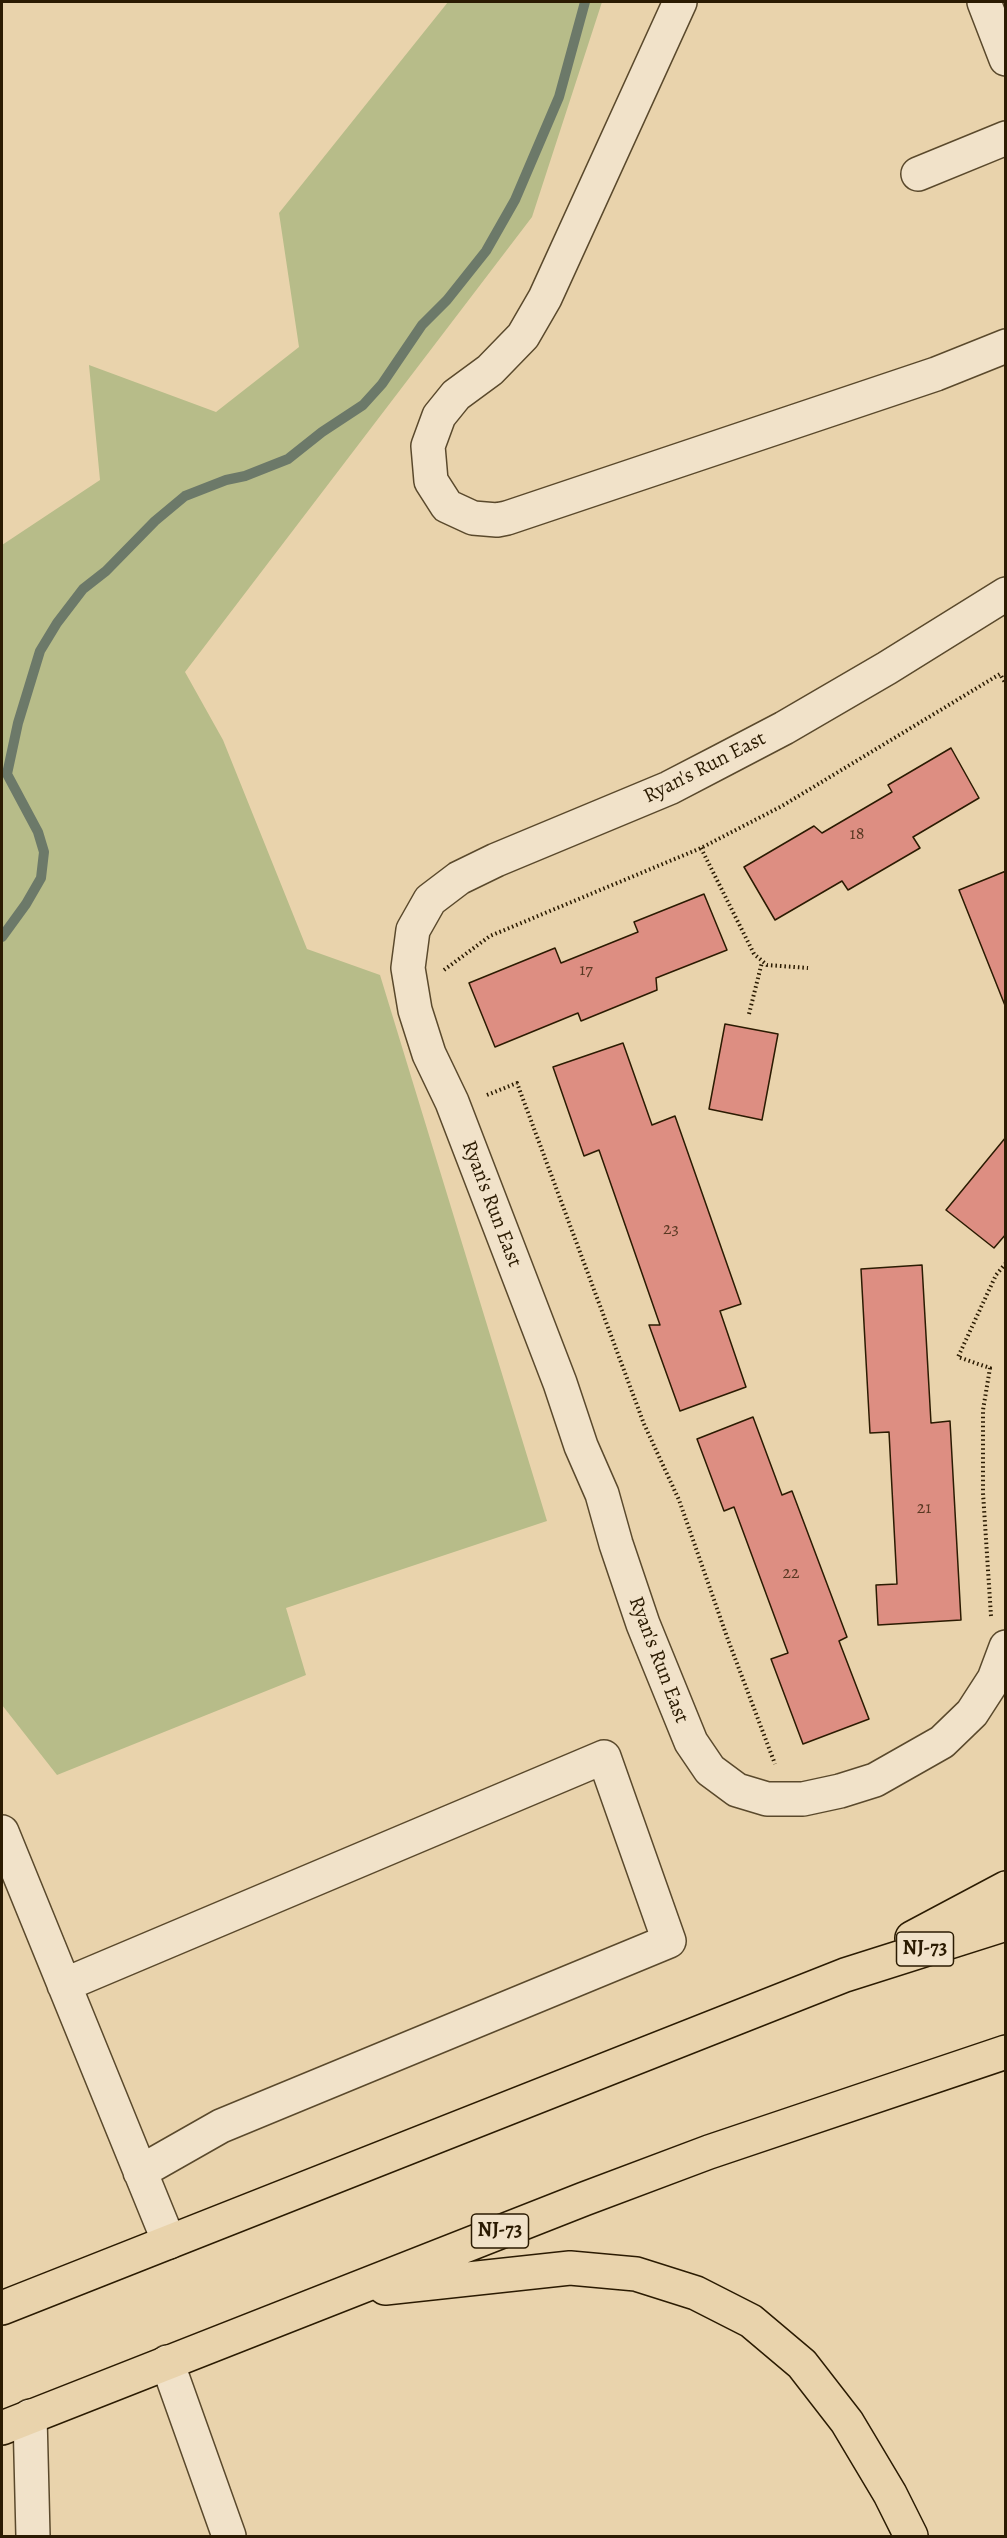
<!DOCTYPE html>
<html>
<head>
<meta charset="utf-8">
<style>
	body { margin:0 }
	#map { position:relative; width:1007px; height:2538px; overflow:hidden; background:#e9d3ac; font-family:Alegreya,serif }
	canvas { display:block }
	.frame { position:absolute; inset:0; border:3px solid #2b1b02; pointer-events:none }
</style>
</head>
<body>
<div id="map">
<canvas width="1007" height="2538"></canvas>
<div class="frame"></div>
</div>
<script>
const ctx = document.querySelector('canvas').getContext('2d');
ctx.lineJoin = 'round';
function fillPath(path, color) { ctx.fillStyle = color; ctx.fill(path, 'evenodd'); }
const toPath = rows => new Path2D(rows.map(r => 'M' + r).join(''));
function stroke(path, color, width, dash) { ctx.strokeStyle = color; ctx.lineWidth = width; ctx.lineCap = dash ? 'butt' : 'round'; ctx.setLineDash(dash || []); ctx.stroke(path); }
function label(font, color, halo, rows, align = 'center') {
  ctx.font = font + ' Alegreya,serif'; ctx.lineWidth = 4.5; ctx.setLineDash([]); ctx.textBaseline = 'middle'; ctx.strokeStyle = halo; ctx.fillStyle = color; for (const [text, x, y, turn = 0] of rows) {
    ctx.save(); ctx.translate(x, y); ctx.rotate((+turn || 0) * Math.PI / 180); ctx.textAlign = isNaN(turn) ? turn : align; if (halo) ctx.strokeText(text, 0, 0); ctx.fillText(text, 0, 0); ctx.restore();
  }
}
const green = toPath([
	[448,2,602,2,532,217,185,672,223,740,307,949,380,975,547,1521,286,1608,306,1675,57,1775,2,1705,2,545,100,480,89,365,216,412,299,347,279,213]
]);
const stream = toPath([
	[2,937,26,904,41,878,44,852,38,832,7,774,18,723,40,651,57,623,83,589,106,571,155,521,185,496,226,480,245,476,288,459,322,432,363,405,382,384,422,325,447,300,486,251,515,200,559,97,585,2]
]);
const building = toPath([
	[951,748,979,798,913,837,920,848,848,890,842,881,775,920,744,867,814,826,822,833,892,792,888,785,951,748],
	[1006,871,1006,1008,959,890,1006,871],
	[704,894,727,950,656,978,657,990,581,1021,578,1013,495,1047,469,983,555,948,561,963,638,932,634,922,704,894],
	[725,1024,778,1034,762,1120,709,1109,725,1024],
	[623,1043,652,1125,675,1116,741,1304,720,1311,746,1387,680,1411,649,1325,660,1325,599,1150,584,1156,553,1067,623,1043],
	[1006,1137,1006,1234,994,1248,946,1210,1006,1137],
	[922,1265,931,1423,950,1421,961,1620,878,1625,876,1585,897,1584,889,1432,870,1433,861,1269,922,1265],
	[753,1417,782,1495,792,1491,847,1637,839,1641,869,1719,803,1744,771,1659,788,1653,734,1507,724,1511,697,1439,753,1417]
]);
const path = toPath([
	[701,848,754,954,767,965,808,968],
	[444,970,490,936,701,848,782,806,1000,674,1006,684],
	[749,1014,762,962],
	[487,1095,517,1083,644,1424,679,1500,727,1637,775,1764],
	[991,1616,983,1493,983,1410,990,1368,958,1357,996,1275,1006,1263]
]);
const minor = toPath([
	[680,2,545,298,523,336,490,370,456,395,439,416,428,446,431,481,447,506,473,518,497,520,507,518,936,374,1006,346],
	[984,2,1006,59],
	[918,174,1006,138],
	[1006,594,887,668,784,728,719,762,669,788,496,860,459,878,430,900,413,930,408,968,415,1010,429,1054,452,1102,560,1383,581,1446,602,1494,616,1544,643,1624,691,1742,710,1770,737,1790,767,1799,803,1799,840,1791,875,1780,942,1742,972,1713,994,1679,1006,1647],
	[2,1832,169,2242],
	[64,1985,604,1757,669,1941,221,2126,140,2172],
	[167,2362,229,2536],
	[30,2416,33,2536]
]);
const highway = toPath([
	[912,1938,1006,1888],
	[385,2288,570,2268,636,2274,696,2293,751,2321,802,2364,847,2422,890,2494,911,2536],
	[2,2308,845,1975,1006,1924],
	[2,2428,584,2199,709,2152,1006,2052]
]);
const numberNames = [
	["18",857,835],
	["17",586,971],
	["23",671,1230],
	["21",924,1509],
	["22",791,1574]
];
const shields = [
	[925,1949,57],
	[500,2231,57]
];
const shieldNames = [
	["NJ-73",925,1949],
	["NJ-73",500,2231]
];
const streetNames = [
	["Ryan's Run East",705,768,-27],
	["Ryan's Run East",491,1204,69],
	["Ryan's Run East",658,1660,69]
];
fillPath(green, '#b7bc89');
stroke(stream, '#6c7969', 10);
fillPath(building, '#dd8e82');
stroke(building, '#2b1b02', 1.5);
stroke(minor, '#5a492c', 36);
stroke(highway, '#2b1b02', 36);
stroke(path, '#2b1b02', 4, [1.5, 3]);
stroke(minor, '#f1e2c9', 33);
stroke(highway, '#e9d3ac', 33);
label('18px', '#583822', null, numberNames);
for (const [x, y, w] of shields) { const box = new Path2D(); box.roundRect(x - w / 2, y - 17, w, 34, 4.5); ctx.fillStyle = '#f1e2c9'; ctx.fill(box); stroke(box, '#2b1b02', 1.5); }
label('bold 20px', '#2b1b02', null, shieldNames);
label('21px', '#2b1b02', '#f1e2c9', streetNames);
</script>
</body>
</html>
